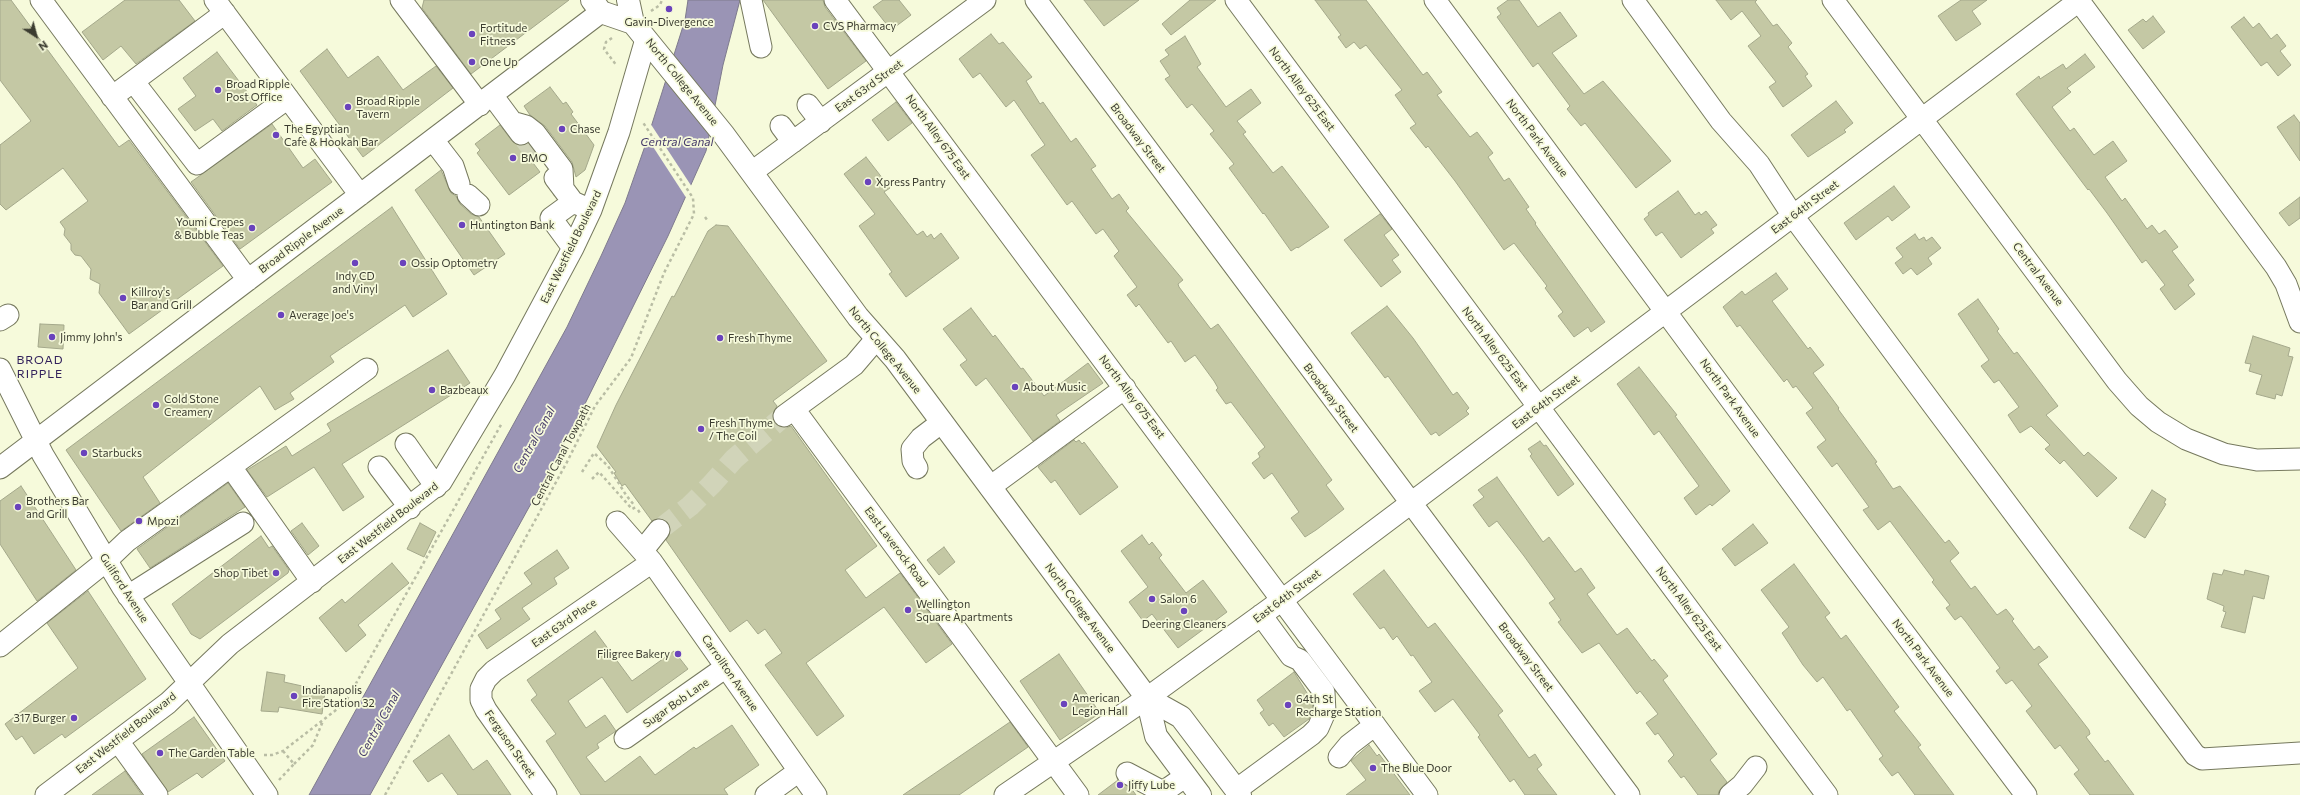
<!DOCTYPE html>
<html>
<head>
<meta charset="utf-8">
<style>
	body { margin:0 }
	#map { position:relative; width:2300px; height:795px; overflow:hidden; background:#f6fadb; font-family:Commissioner,sans-serif }
	canvas { display:block }
	.north { position:absolute; left:16px; top:16px; width:40px; height:40px; -webkit-text-stroke:3px #f6fadb; paint-order:stroke; rotate:144deg; font-size:11px; font-weight:700; line-height:16px; text-align:center; color:#3b3c30 }
	.north::after { content:''; display:block; margin:auto; width:14px; height:18px; background:#3b3c30; clip-path:polygon(50% 0,100% 100%,50% 72%,0 100%) }
</style>
</head>
<body>
<div id="map">
<canvas width="2300" height="795"></canvas>
<div class="north">N</div>
</div>
<script>
const ctx = document.querySelector('canvas').getContext('2d');
ctx.lineJoin = 'round';
function fillPath(path, color) { ctx.fillStyle = color; ctx.fill(path, 'evenodd'); }
const toPath = rows => new Path2D(rows.map(r => 'M' + r).join(''));
function stroke(path, color, width, dash) { ctx.strokeStyle = color; ctx.lineWidth = width; ctx.lineCap = dash ? 'butt' : 'round'; ctx.setLineDash(dash || []); ctx.stroke(path); }
function label(font, color, halo, rows, align = 'center') {
  ctx.font = font + ' Commissioner,sans-serif'; ctx.lineWidth = 3.5; ctx.setLineDash([]); ctx.textBaseline = 'middle'; ctx.strokeStyle = halo; ctx.fillStyle = color; for (const [text, x, y, turn = 0] of rows) {
    ctx.save(); ctx.translate(x, y); ctx.rotate((+turn || 0) * Math.PI / 180); ctx.textAlign = isNaN(turn) ? turn : align; if (halo) ctx.strokeText(text, 0, 0); ctx.fillText(text, 0, 0); ctx.restore();
  }
}
const water = toPath([
	[688,0,740,0,723,65,706,151,668,236,575,424,370,795,309,795,567,327,601,256,625,203,645,146,685,20,688,0]
]);
const pier = toPath([
	[650,123,692,187,687,199,646,136]
]);
const building = toPath([
	[0,0,11,0,119,147,129,140,223,266,129,334,99,293,100,284,90,279,91,269,81,256,75,255,71,250,71,244,64,235,65,229,60,222,88,201,63,168,6,210,0,204,0,145,31,121,0,80,0,0],
	[125,0,179,0,195,21,136,64,121,46,103,60,82,32,125,0],
	[424,0,569,0,471,74,422,8,424,0],
	[763,0,823,0,825,7,866,61,828,89,763,0],
	[883,0,899,0,911,15,891,30,873,7,883,0],
	[1084,0,1139,0,1104,26,1084,0],
	[1190,0,1216,0,1171,35,1162,24,1190,0],
	[1315,0,1366,0,1423,75,1427,72,1442,92,1437,95,1470,137,1477,132,1493,153,1488,157,1504,181,1509,178,1529,207,1526,209,1536,223,1535,224,1605,322,1591,332,1588,327,1574,337,1558,316,1563,312,1545,288,1547,286,1514,243,1504,250,1455,181,1428,146,1426,148,1410,128,1416,124,1395,95,1402,90,1366,45,1360,49,1354,42,1346,48,1338,37,1341,35,1315,0],
	[1508,0,1519,0,1538,27,1560,12,1577,36,1552,53,1584,94,1603,81,1671,161,1636,188,1585,123,1581,126,1567,109,1570,106,1538,63,1533,67,1497,17,1501,14,1497,8,1508,0],
	[1716,0,1757,0,1755,2,1773,26,1777,24,1792,43,1788,47,1808,74,1805,76,1812,86,1783,107,1769,87,1776,82,1748,46,1761,36,1742,11,1731,20,1716,0],
	[1961,0,1987,0,1972,11,1981,24,1956,41,1938,16,1961,0],
	[2153,16,2165,32,2143,49,2128,30,2143,19,2146,22,2153,16],
	[2244,17,2253,28,2259,23,2271,39,2277,34,2286,46,2280,51,2291,65,2278,76,2267,62,2261,66,2231,27,2244,17],
	[991,34,999,44,1003,42,1032,77,1026,81,1040,104,1043,102,1071,142,1076,138,1096,166,1091,169,1112,199,1119,194,1129,208,1126,211,1183,280,1178,284,1179,287,1210,328,1211,329,1218,324,1332,480,1326,485,1344,509,1316,530,1305,537,1291,518,1299,512,1272,473,1264,479,1252,463,1260,457,1258,453,1265,447,1231,402,1226,404,1216,390,1218,388,1214,381,1195,355,1185,362,1171,341,1168,343,1139,304,1136,307,1127,295,1137,287,1114,256,1119,251,1103,229,1096,234,1072,201,1067,205,1031,155,1045,145,1014,100,1006,107,980,73,973,78,959,59,991,34],
	[1185,36,1201,64,1197,67,1226,107,1251,89,1261,103,1237,121,1246,132,1243,134,1273,173,1282,166,1329,227,1298,248,1297,247,1291,251,1264,213,1263,214,1229,168,1234,164,1210,134,1214,131,1192,104,1187,108,1165,79,1170,76,1160,61,1169,55,1165,50,1185,36],
	[327,49,348,78,378,56,403,90,436,66,453,88,363,157,300,71,327,49],
	[217,52,257,105,222,131,213,119,195,131,178,109,196,96,183,78,217,52],
	[2085,54,2095,67,2067,88,2071,92,2052,107,2070,131,2074,128,2094,155,2113,141,2127,161,2105,177,2122,201,2125,198,2147,229,2152,225,2159,234,2165,230,2178,247,2172,251,2194,280,2188,285,2195,294,2175,310,2160,289,2165,285,2146,260,2142,263,2107,213,2089,189,2088,190,2016,94,2039,76,2040,79,2063,64,2066,69,2085,54],
	[550,87,563,104,566,102,573,112,571,114,594,145,585,170,576,177,572,162,545,126,530,115,524,106,550,87],
	[1836,101,1853,123,1844,130,1846,132,1808,157,1791,135,1836,101],
	[896,102,912,123,888,141,872,120,896,102],
	[2294,115,2300,123,2300,161,2277,127,2294,115],
	[272,124,303,168,315,159,332,182,240,249,191,182,272,124],
	[500,125,512,141,520,146,540,172,509,195,477,153,480,150,475,144,500,125],
	[866,157,890,188,884,192,917,235,923,231,927,237,931,234,934,239,941,233,959,258,906,297,889,274,892,272,859,226,875,214,844,174,866,157],
	[441,170,451,193,456,196,460,204,471,214,479,217,505,254,474,275,415,190,441,170],
	[1894,186,1910,207,1892,221,1888,216,1856,240,1844,223,1894,186],
	[1678,191,1695,215,1699,212,1701,215,1706,211,1717,225,1711,229,1714,233,1681,258,1662,232,1656,236,1644,219,1649,215,1648,213,1678,191],
	[2300,197,2300,218,2289,226,2279,213,2300,197],
	[392,207,447,294,413,317,405,305,358,337,330,356,334,362,290,393,294,399,275,410,260,386,143,477,160,503,121,531,66,450,392,207],
	[1380,214,1392,229,1384,235,1399,255,1392,260,1401,272,1381,287,1344,240,1380,214],
	[716,225,728,226,827,361,773,401,777,406,772,417,779,427,785,428,791,426,877,546,845,570,866,598,900,573,952,644,926,663,884,607,806,663,844,716,817,736,765,665,782,653,765,629,758,634,747,620,730,632,666,540,671,532,670,525,661,518,652,521,625,484,622,486,614,473,616,472,597,447,616,405,672,296,674,297,708,231,716,225],
	[1915,234,1919,240,1924,237,1926,241,1932,237,1941,248,1928,258,1932,264,1917,275,1911,268,1903,274,1895,263,1903,257,1896,248,1915,234],
	[1776,273,1788,289,1772,301,1808,349,1810,347,1824,365,1813,373,1839,408,1838,409,1877,462,1875,463,1893,489,1900,486,1945,543,1949,540,1959,553,1950,561,1971,589,1975,586,1997,615,2006,609,2014,619,2012,621,2034,650,2039,646,2048,657,2038,664,2089,730,2090,734,2086,737,2105,762,2108,760,2134,795,2090,795,2074,774,2079,770,2060,745,2055,749,2026,711,2032,706,2012,680,2006,684,1996,671,2000,668,1966,622,1961,616,1955,620,1946,608,1950,605,1932,582,1934,580,1890,521,1878,530,1863,510,1869,507,1837,463,1832,467,1817,447,1826,440,1806,413,1813,408,1796,386,1793,388,1787,379,1784,382,1740,325,1737,327,1723,307,1742,291,1745,295,1776,273],
	[1978,299,1999,329,1997,331,2014,354,2017,352,2058,406,2046,415,2084,456,2088,452,2117,478,2097,497,2064,460,2060,464,2045,449,2050,445,2031,426,2020,433,2008,415,2019,407,1999,380,1994,383,1981,366,1989,360,1958,314,1978,299],
	[1387,306,1413,338,1453,395,1457,392,1469,408,1466,411,1469,414,1439,436,1436,432,1431,435,1388,376,1385,378,1351,333,1387,306],
	[971,308,993,337,995,335,1021,369,1023,368,1044,396,1088,363,1103,383,1056,415,1060,421,1033,441,986,378,976,386,960,365,967,360,943,329,971,308],
	[40,324,64,325,63,349,38,347,40,324],
	[2253,336,2290,348,2288,356,2293,357,2282,396,2276,394,2275,399,2256,394,2262,375,2249,371,2251,364,2245,363,2253,336],
	[448,350,470,383,342,464,364,497,343,511,314,467,267,497,247,470,286,446,292,456,331,431,327,424,448,350],
	[1639,367,1677,415,1675,416,1730,491,1712,506,1710,504,1696,515,1684,498,1699,486,1659,431,1654,435,1617,384,1639,367],
	[1074,440,1076,442,1079,440,1082,444,1084,442,1118,487,1080,515,1055,480,1051,483,1038,467,1074,440],
	[1540,441,1544,446,1546,445,1574,484,1558,496,1530,456,1532,454,1528,449,1540,441],
	[1497,477,1543,542,1549,537,1575,572,1581,568,1595,588,1587,594,1617,635,1627,628,1652,661,1654,659,1668,676,1663,680,1717,754,1710,760,1727,782,1719,791,1718,795,1698,795,1684,776,1681,778,1668,761,1674,755,1658,733,1655,735,1646,723,1658,714,1640,691,1637,694,1599,643,1582,653,1558,622,1561,620,1549,603,1555,599,1524,556,1497,521,1489,527,1473,505,1484,497,1478,490,1497,477],
	[228,483,245,507,150,568,137,549,228,483],
	[21,486,76,570,37,601,0,544,0,501,21,486],
	[2152,490,2166,499,2164,503,2166,504,2145,538,2129,528,2152,490],
	[302,523,319,546,308,555,291,531,302,523],
	[420,523,436,532,424,557,407,549,420,523],
	[1753,524,1768,543,1735,566,1722,549,1753,524],
	[1142,535,1149,545,1152,542,1162,555,1159,558,1186,593,1203,580,1227,612,1178,648,1152,614,1143,621,1129,602,1148,587,1121,551,1142,535],
	[261,536,269,548,272,546,289,570,288,573,200,639,191,634,172,604,261,536],
	[944,547,955,562,939,575,927,560,944,547],
	[557,550,569,568,554,578,557,584,522,608,530,619,487,649,478,635,501,619,495,610,532,584,524,573,557,550],
	[392,563,409,583,358,625,366,635,346,652,319,618,342,599,345,603,392,563],
	[1794,564,1830,613,1825,617,1841,639,1846,635,1899,707,1894,711,1921,745,1918,747,1954,795,1915,795,1898,772,1892,776,1879,759,1883,756,1850,709,1847,711,1823,677,1817,682,1803,665,1782,633,1789,627,1761,590,1794,564],
	[1384,570,1428,628,1435,623,1503,711,1498,715,1529,758,1535,754,1542,765,1537,769,1557,795,1525,795,1514,779,1510,782,1478,737,1480,735,1453,699,1435,712,1419,691,1432,682,1413,655,1411,656,1397,636,1393,640,1384,627,1380,629,1353,594,1384,570],
	[2224,570,2244,575,2245,570,2269,576,2264,599,2253,596,2245,633,2221,627,2226,612,2223,611,2224,606,2207,599,2213,573,2222,575,2224,570],
	[88,591,146,679,65,738,62,734,34,754,22,736,16,740,5,724,78,668,47,623,88,591],
	[595,631,632,681,674,651,688,669,627,713,602,677,568,701,586,728,605,715,616,731,597,744,599,748,586,757,605,782,640,756,655,775,694,747,696,749,732,725,759,765,724,789,728,795,581,795,546,741,556,734,531,700,537,695,527,680,595,631],
	[1059,654,1100,713,1060,740,1020,681,1059,654],
	[267,672,285,675,284,682,325,691,322,714,279,707,278,712,261,711,267,672],
	[1294,672,1312,701,1313,710,1309,719,1284,737,1273,723,1269,726,1260,713,1264,710,1257,700,1294,672],
	[194,717,225,761,202,778,197,773,168,792,142,754,194,717],
	[1010,722,1028,747,959,795,903,795,1010,722],
	[449,735,473,770,487,760,511,795,458,795,442,773,428,782,413,761,449,735],
	[1369,745,1377,756,1379,754,1410,795,1346,795,1366,780,1351,761,1369,745],
	[125,771,142,795,92,795,125,771],
	[1118,780,1131,788,1136,795,1098,795,1118,780]
]);
const minorTunnel = toPath([
	[525,139,541,161],
	[659,530,690,506,712,484,734,459,784,416]
]);
const path = toPath([
	[651,11,660,5,662,0],
	[612,38,606,42,604,49,617,66],
	[705,217,708,221],
	[582,472,594,453,608,466,626,495,634,505],
	[592,479,599,472,632,509,636,507],
	[638,510,640,513],
	[264,755,272,755,283,751,345,703,502,423],
	[294,764,313,745,323,721],
	[279,780,294,764,283,751],
	[385,795,567,462,595,406,631,358,664,273,694,214,693,198,642,121]
]);
const minor = toPath([
	[41,0,248,280],
	[215,0,360,195],
	[401,0,480,105],
	[751,0,761,47],
	[835,0,1427,795],
	[1036,0,1629,795],
	[1236,0,1827,795],
	[1435,0,1847,557,2026,795],
	[1633,0,1721,121,1759,164,1793,216,1933,405,2195,755,2202,759,2300,753],
	[1833,0,2117,381,2139,406,2158,422,2186,439,2224,454,2257,460,2300,459],
	[2079,1,2276,267,2286,284,2300,322],
	[140,90,197,164,288,98],
	[492,95,521,134],
	[112,97,225,13],
	[808,105,821,122],
	[512,122,526,126,535,133,562,169,563,189],
	[781,126,793,142],
	[433,140,453,166,459,184],
	[752,172,985,0],
	[555,178,573,202,591,210],
	[468,195,479,205],
	[573,202,551,218,573,248],
	[0,320,8,315],
	[0,369,43,455,123,588,267,795],
	[794,409,1078,795],
	[784,416,854,365,877,338],
	[406,444,436,487],
	[231,467,312,582],
	[379,467,410,508],
	[0,468,601,12],
	[917,468,913,461,912,449,921,438,942,422],
	[990,487,1125,388],
	[617,522,652,562,816,795],
	[643,550,659,530],
	[128,596,243,523],
	[0,646,106,561,127,541,367,369],
	[625,738,726,667],
	[118,741,157,795],
	[1339,757,1349,745,1375,725],
	[1127,773,1163,792,1186,776],
	[1236,790,1311,735,1318,728,1325,712,1324,692,1300,660,1291,656,1261,615],
	[46,795,168,703,230,644,441,482,505,375,573,248,591,210,619,132,646,39],
	[546,795,486,710,481,700,481,689,486,679,494,671,652,562],
	[766,795,799,771],
	[1005,795,1147,698,1282,600,2080,0],
	[1730,795,1742,785,1756,767]
]);
const major = toPath([
	[592,0,601,12,633,23],
	[628,0,633,23,724,135,858,317,895,359,1147,698,1181,717,1240,795],
	[1147,698,1156,736,1200,795]
]);
const markers = [
	[669,9,4,"#6a43bc"],
	[815,26,4,"#6a43bc"],
	[472,34,4,"#6a43bc"],
	[472,62,4,"#6a43bc"],
	[218,90,4,"#6a43bc"],
	[348,107,4,"#6a43bc"],
	[562,129,4,"#6a43bc"],
	[276,135,4,"#6a43bc"],
	[513,158,4,"#6a43bc"],
	[868,182,4,"#6a43bc"],
	[462,225,4,"#6a43bc"],
	[252,228,4,"#6a43bc"],
	[355,263,4,"#6a43bc"],
	[403,263,4,"#6a43bc"],
	[123,298,4,"#6a43bc"],
	[281,315,4,"#6a43bc"],
	[52,337,4,"#6a43bc"],
	[720,338,4,"#6a43bc"],
	[1015,387,4,"#6a43bc"],
	[432,390,4,"#6a43bc"],
	[156,405,4,"#6a43bc"],
	[701,429,4,"#6a43bc"],
	[84,453,4,"#6a43bc"],
	[18,507,4,"#6a43bc"],
	[139,521,4,"#6a43bc"],
	[276,573,4,"#6a43bc"],
	[1152,599,4,"#6a43bc"],
	[908,610,4,"#6a43bc"],
	[1184,611,4,"#6a43bc"],
	[678,654,4,"#6a43bc"],
	[294,696,4,"#6a43bc"],
	[1064,704,4,"#6a43bc"],
	[1288,705,4,"#6a43bc"],
	[74,718,4,"#6a43bc"],
	[160,753,4,"#6a43bc"],
	[1373,768,4,"#6a43bc"],
	[1120,785,4,"#6a43bc"]
];
const poiNames = [
	["Gavin-Divergence",669,22,"center"],
	["CVS Pharmacy",823,26],
	["Fortitude",480,28],
	["Fitness",480,41],
	["One Up",480,62],
	["Broad Ripple",226,84],
	["Post Office",226,97],
	["Broad Ripple",356,101],
	["Tavern",356,114],
	["The Egyptian",284,129],
	["Cafe & Hookah Bar",284,142],
	["Chase",570,129],
	["BMO",521,158],
	["Xpress Pantry",876,182],
	["Youmi Crepes",244,222,"right"],
	["& Bubble Teas",244,235,"right"],
	["Huntington Bank",470,225],
	["Ossip Optometry",411,263],
	["Indy CD",355,276,"center"],
	["and Vinyl",355,289,"center"],
	["Killroy's",131,292],
	["Bar and Grill",131,305],
	["Average Joe's",289,315],
	["Jimmy John's",60,337],
	["Fresh Thyme",728,338],
	["About Music",1023,387],
	["Bazbeaux",440,390],
	["Cold Stone",164,399],
	["Creamery",164,412],
	["Fresh Thyme",709,423],
	["/ The Coil",709,436],
	["Starbucks",92,453],
	["Brothers Bar",26,501],
	["and Grill",26,514],
	["Mpozi",147,521],
	["Shop Tibet",268,573,"right"],
	["Salon 6",1160,599],
	["Wellington",916,604],
	["Square Apartments",916,617],
	["Deering Cleaners",1184,624,"center"],
	["Filigree Bakery",670,654,"right"],
	["Indianapolis",302,690],
	["Fire Station 32",302,703],
	["American",1072,698],
	["Legion Hall",1072,711],
	["64th St",1296,699],
	["Recharge Station",1296,712],
	["317 Burger",66,718,"right"],
	["The Garden Table",168,753],
	["The Blue Door",1381,768],
	["Jiffy Lube",1128,785]
];
const streetNames = [
	["North College Avenue",682,82,51],
	["East 63rd Street",869,86,-36],
	["North Alley 625 East",1302,89,53],
	["North Alley 675 East",938,137,54],
	["Broadway Street",1138,138,53],
	["North Park Avenue",1537,138,53],
	["East 64th Street",1805,207,-37],
	["Broad Ripple Avenue",301,240,-37],
	["East Westfield Boulevard",571,247,-64],
	["Central Avenue",2038,274,53],
	["North Alley 625 East",1495,349,53],
	["North College Avenue",885,350,51],
	["North Alley 675 East",1132,397,53],
	["Broadway Street",1331,398,53],
	["North Park Avenue",1730,398,54],
	["East 64th Street",1546,402,-37],
	["Central Canal Towpath",561,455,-62],
	["East Westfield Boulevard",388,523,-38],
	["East Laverock Road",896,547,53],
	["Guilford Avenue",124,588,57],
	["East 64th Street",1287,596,-37],
	["North College Avenue",1080,608,53],
	["North Alley 625 East",1689,609,53],
	["East 63rd Place",564,623,-35],
	["Broadway Street",1526,657,53],
	["North Park Avenue",1923,658,53],
	["Carrollton Avenue",730,673,55],
	["Sugar Bob Lane",676,703,-35],
	["East Westfield Boulevard",126,733,-38],
	["Ferguson Street",510,744,55]
];
const waterNames = [
	["Central Canal",677,142],
	["Central Canal",534,440,-61],
	["Central Canal",379,724,-61]
];
const neighbourhoodNames = [
	["BROAD",40,360],
	["RIPPLE",40,374]
];
fillPath(water, '#9a94b5');
stroke(water, '#7e7a8d', 1);
fillPath(pier, '#f6fadb');
fillPath(building, '#c4c8a4');
stroke(building, '#a4a88b', 1);
stroke(minorTunnel, '#d1d4b9', 21, [21, 10]);
stroke(minor, '#76795e', 23);
stroke(major, '#76795e', 24);
stroke(path, '#b9bda4', 2.5, [3, 3]);
stroke(minor, '#fff', 21);
stroke(major, '#fff', 22);
for (const [x, y, r, color] of markers) { const dot = new Path2D(); dot.arc(x, y, r, 0, 2 * Math.PI); ctx.fillStyle = color; ctx.fill(dot); stroke(dot, '#f6fadb', 1.5); }
label('11px', '#3b3c30', '#f6fadb', poiNames, 'left');
label('11px', '#3b3c30', '#f6fadb', streetNames);
label('italic 12px', '#463b6a', '#f6fadb', waterNames);
ctx.letterSpacing = '1px';
label('12px', '#33225c', '#f6fadb', neighbourhoodNames);
ctx.letterSpacing = '0px';
</script>
</body>
</html>
